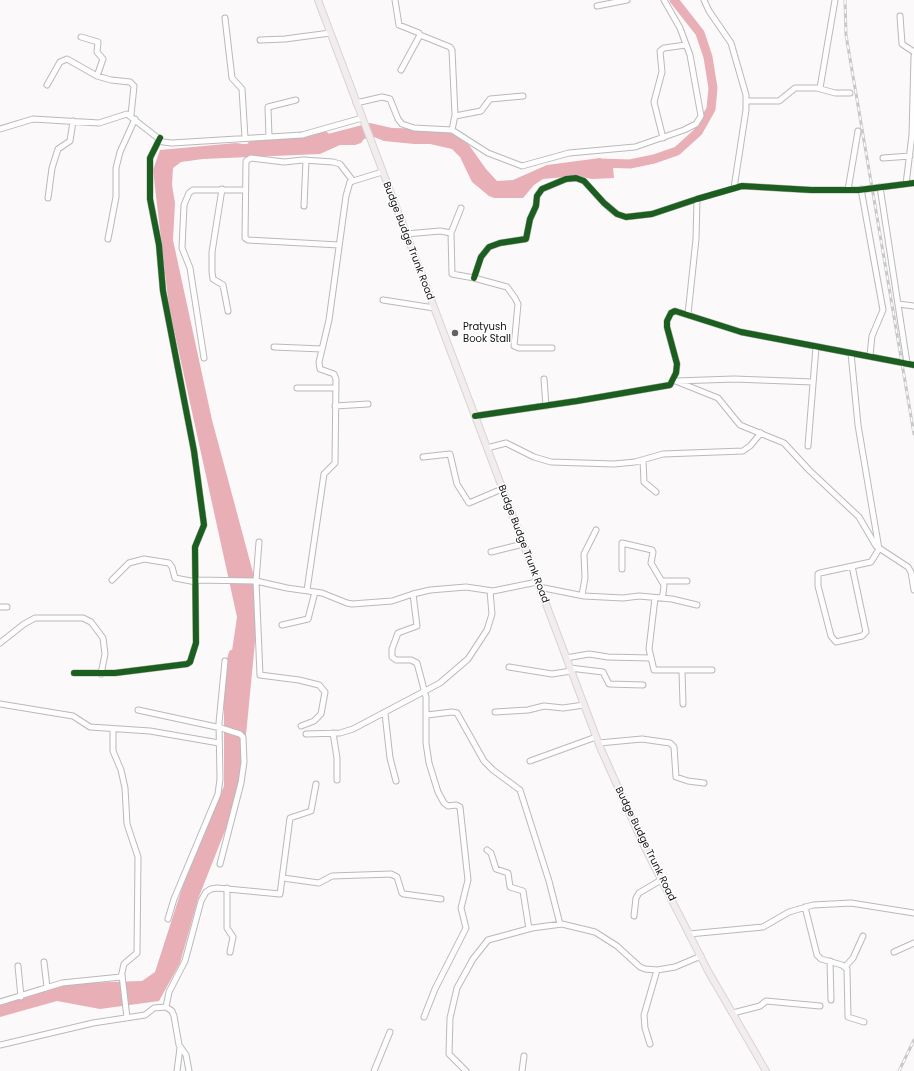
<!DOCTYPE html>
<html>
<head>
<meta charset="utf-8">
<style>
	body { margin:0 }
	canvas { display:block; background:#fbf9f9 }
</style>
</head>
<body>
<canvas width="914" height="1071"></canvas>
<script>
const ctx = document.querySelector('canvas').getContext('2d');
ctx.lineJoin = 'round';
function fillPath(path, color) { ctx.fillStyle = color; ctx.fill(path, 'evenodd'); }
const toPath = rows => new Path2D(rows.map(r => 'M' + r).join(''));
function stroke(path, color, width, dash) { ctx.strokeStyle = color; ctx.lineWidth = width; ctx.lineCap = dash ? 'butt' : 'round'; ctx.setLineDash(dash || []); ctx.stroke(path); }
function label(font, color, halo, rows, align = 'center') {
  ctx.font = font + ' Poppins,sans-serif'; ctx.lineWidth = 3; ctx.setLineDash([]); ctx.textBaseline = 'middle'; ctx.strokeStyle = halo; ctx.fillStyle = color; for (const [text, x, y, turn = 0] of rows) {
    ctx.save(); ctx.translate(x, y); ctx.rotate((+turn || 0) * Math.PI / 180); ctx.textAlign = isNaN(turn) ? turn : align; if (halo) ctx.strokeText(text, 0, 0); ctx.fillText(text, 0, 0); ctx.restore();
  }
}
const water = toPath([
	[370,123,392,128,440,129,455,135,469,145,486,169,497,181,513,180,547,165,600,158,610,163,613,167,614,178,592,179,576,176,543,179,534,185,523,198,494,198,489,196,472,182,460,157,452,149,430,144,414,144,384,141,374,137,364,139,361,143,355,145,340,145,320,154,203,159,181,162,173,168,172,185,175,203,173,240,212,420,255,580,257,621,241,787,238,798,198,899,180,963,159,1001,100,1009,57,1001,0,1017,0,999,47,984,142,981,155,972,184,882,224,786,224,705,237,617,169,307,153,170,160,150,236,143,243,144,297,142]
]);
const river = toPath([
	[252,145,325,136],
	[599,163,630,164,654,159,677,151,698,132,711,109,713,88,708,57,700,33,674,0],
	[227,706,225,685,233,654]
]);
const minor = toPath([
	[395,0,399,25,419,33,420,35,401,70],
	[704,0,709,11,731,43,746,95,746,110,734,188],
	[597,6,627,0],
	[900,16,902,44,914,52],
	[225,18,232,78,242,89,245,138],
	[420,35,450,47,452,50,455,115,452,130],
	[81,37,98,42,97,52,103,59,97,76],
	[260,40,285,39,330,33],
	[47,85,60,62,67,59,97,76,111,80,130,82,134,86,131,115],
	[820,88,835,0],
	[746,101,779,101,795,88,817,88,835,93,850,93],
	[356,103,382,97,390,99,398,119,402,124,414,128,452,130,488,153,522,166,569,153,635,147,684,130,696,124,701,116,690,55,680,28,664,0],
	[455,116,481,111,490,99,523,96],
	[0,129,33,119,99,123,127,114,163,142,172,143,302,135,362,118],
	[269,137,268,107,296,100],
	[663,138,654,102,662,72,660,51,664,48,686,45],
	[883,158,910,156],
	[906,184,912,135,914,56],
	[880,187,907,363],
	[222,189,212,252,212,272,213,279,223,285,228,311],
	[861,189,883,310,872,336,870,355],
	[848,190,858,131],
	[48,198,52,168,58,149,70,141,73,121],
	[304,206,306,160],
	[461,208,451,233,452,274,474,278,507,287,515,298,518,304,514,346,519,348,552,348],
	[406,234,440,231,451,233],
	[108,239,116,197,116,168,120,152,135,119],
	[339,245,248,240,245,238,246,161,251,158,284,162,303,160,333,162,340,164,353,181],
	[474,278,481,257,489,247,500,243,526,239,530,219,536,206,537,196,542,189,566,179,576,178,584,181,604,203,617,214,626,217,652,214,697,199,742,186,811,190,859,190,914,183],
	[383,300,434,308],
	[898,304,914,306],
	[688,314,696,239,697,199],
	[274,347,322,349],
	[851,353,858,425,879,549,871,562,820,573,818,574,818,586,831,636,836,642,862,636,866,632,852,566],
	[204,358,190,268,182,248,184,205,189,193,193,190,245,190],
	[544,379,546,406],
	[673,380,718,398,740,425,784,443,809,470,859,517,876,546,908,567,911,572,914,590],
	[676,381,734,379,813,382],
	[297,388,336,388],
	[335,406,368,404],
	[475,416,577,401,670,385,676,373,677,364,667,327,667,321,671,313,675,311,741,332,914,365],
	[808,446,816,347],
	[487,448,506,443,534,457,551,462,614,464,635,462,663,454,743,451,750,446,761,433],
	[423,457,450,454,457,484,469,503,502,489],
	[643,460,644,482,656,492],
	[259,542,256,581,260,675,299,680,319,685,325,692,321,714,314,721,301,726],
	[491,552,523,544],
	[622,569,622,543,652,550,653,552,651,563,664,585,663,594,661,598],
	[112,580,129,563,144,559,169,563,172,567,175,578,196,582],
	[196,580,256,581,287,588,322,593,347,603,352,604,392,601,413,594,430,590,466,587,493,591,537,582],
	[662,581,687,581],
	[539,587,584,596,623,598,639,596,672,599,697,605],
	[307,590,324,474,335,463,336,379,334,374,320,369,319,362,329,320,346,196,350,182,382,172],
	[413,594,417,626,398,633,392,649,392,657,396,660,411,660,417,663,426,697,426,743,429,763,438,792,444,803,448,806,456,805,460,807,468,880,461,908,466,928,435,989,424,1017],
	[582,595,585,578,584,554,596,530],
	[655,598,649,649,654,670,712,670],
	[0,607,7,607],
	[282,625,308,619,315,592],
	[0,643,24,624,35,618,83,618,91,622,103,638,105,654,101,674],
	[566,658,589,654,608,657,650,658],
	[509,667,552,674,571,671],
	[570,668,603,672,609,684,643,685],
	[682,671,683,704],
	[74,673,115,673,187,664,190,662,196,643,195,547,204,525,194,451,163,291,159,245,150,199,150,158,160,138],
	[0,704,73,716,90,727,150,731,219,743],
	[138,710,221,728,240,734,243,737,244,762,241,783,220,864],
	[495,712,528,710,544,706,563,708,584,705],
	[385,714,390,758,396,781],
	[427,715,452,712,457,713,484,761,493,770,520,790,549,881,560,924],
	[333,733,337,758,337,780],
	[306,734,340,733,353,729,440,683,468,659,487,630,492,614,490,591],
	[599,743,642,739,670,743,674,747,676,777,688,781,704,783],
	[530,761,596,737],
	[487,850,491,853,496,869,508,873,510,887,523,891,529,929],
	[283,878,319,883,332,876,391,874,397,877,402,893,404,894,441,899],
	[227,888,227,928,233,937,230,952],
	[805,907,817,955,821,959,842,965,847,969,848,1017,864,1022],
	[634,916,636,898,639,893,661,880],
	[168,919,174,899,218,794,220,779,219,723,225,661],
	[689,934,763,927,789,912,813,905,851,903,914,913],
	[894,952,914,943],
	[830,961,831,1000],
	[44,962,47,987],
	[18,966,21,997],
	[845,967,853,958,863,936],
	[122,975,127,1018],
	[0,1002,62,983,121,977,124,964,137,953,138,857,127,824,125,788,121,770,113,751,113,729],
	[166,1007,169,992,185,961,201,901,206,892,211,889,217,888,280,894,290,818,311,811,316,784],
	[733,1013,760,1006,766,1001,820,1006],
	[650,1044,645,1028,644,1015,657,970],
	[0,1045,93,1023,145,1015,154,1008,166,1007,172,1011,174,1016,179,1045,186,1055,189,1071],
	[177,1071,180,1048],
	[374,1071,390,1032],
	[466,1071,449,1054,450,1018,457,988,473,959,488,940,532,928,562,924,595,932,617,946,640,967,645,969,657,970,675,967,701,956],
	[522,1071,524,1056]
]);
const major = toPath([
	[318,0,600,747,645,848,708,971,766,1071]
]);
const rail = toPath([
	[845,0,846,35,914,434],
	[899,1071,914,1040]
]);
const cycleway = toPath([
	[474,278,481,257,489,247,500,243,526,239,530,219,536,206,537,196,542,189,566,179,576,178,584,181,604,203,617,214,626,217,652,214,697,199,742,186,811,190,859,190,914,183],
	[475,416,577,401,670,385,676,373,677,364,667,327,667,321,671,313,675,311,741,332,914,365],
	[74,673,115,673,187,664,190,662,196,643,195,547,204,525,194,451,163,291,159,245,150,199,150,158,160,138]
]);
const markers = [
	[455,333,4,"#646262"]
];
const streetNames = [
	["Budge Budge Trunk Road",408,241,69],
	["Budge Budge Trunk Road",523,544,69],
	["Budge Budge Trunk Road",645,844,64]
];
const poiNames = [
	["Pratyush",463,327],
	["Book Stall",463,339]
];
fillPath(water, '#e9afb7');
stroke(river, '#e9afb7', 9);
stroke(minor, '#bbb9b9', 7);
stroke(major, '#d7d6d6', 8);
stroke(minor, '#fefefe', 5);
stroke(major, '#f2eced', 6);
stroke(rail, '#c9c8c8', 3);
stroke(rail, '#fff', 1.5, [4.5]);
stroke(cycleway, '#1b5e20', 6);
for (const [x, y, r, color] of markers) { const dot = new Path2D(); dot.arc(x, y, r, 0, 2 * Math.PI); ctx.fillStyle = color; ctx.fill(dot); stroke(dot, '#fff', 1.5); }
label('10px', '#121111', '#fff', streetNames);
label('10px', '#121111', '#fff', poiNames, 'left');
</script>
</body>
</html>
